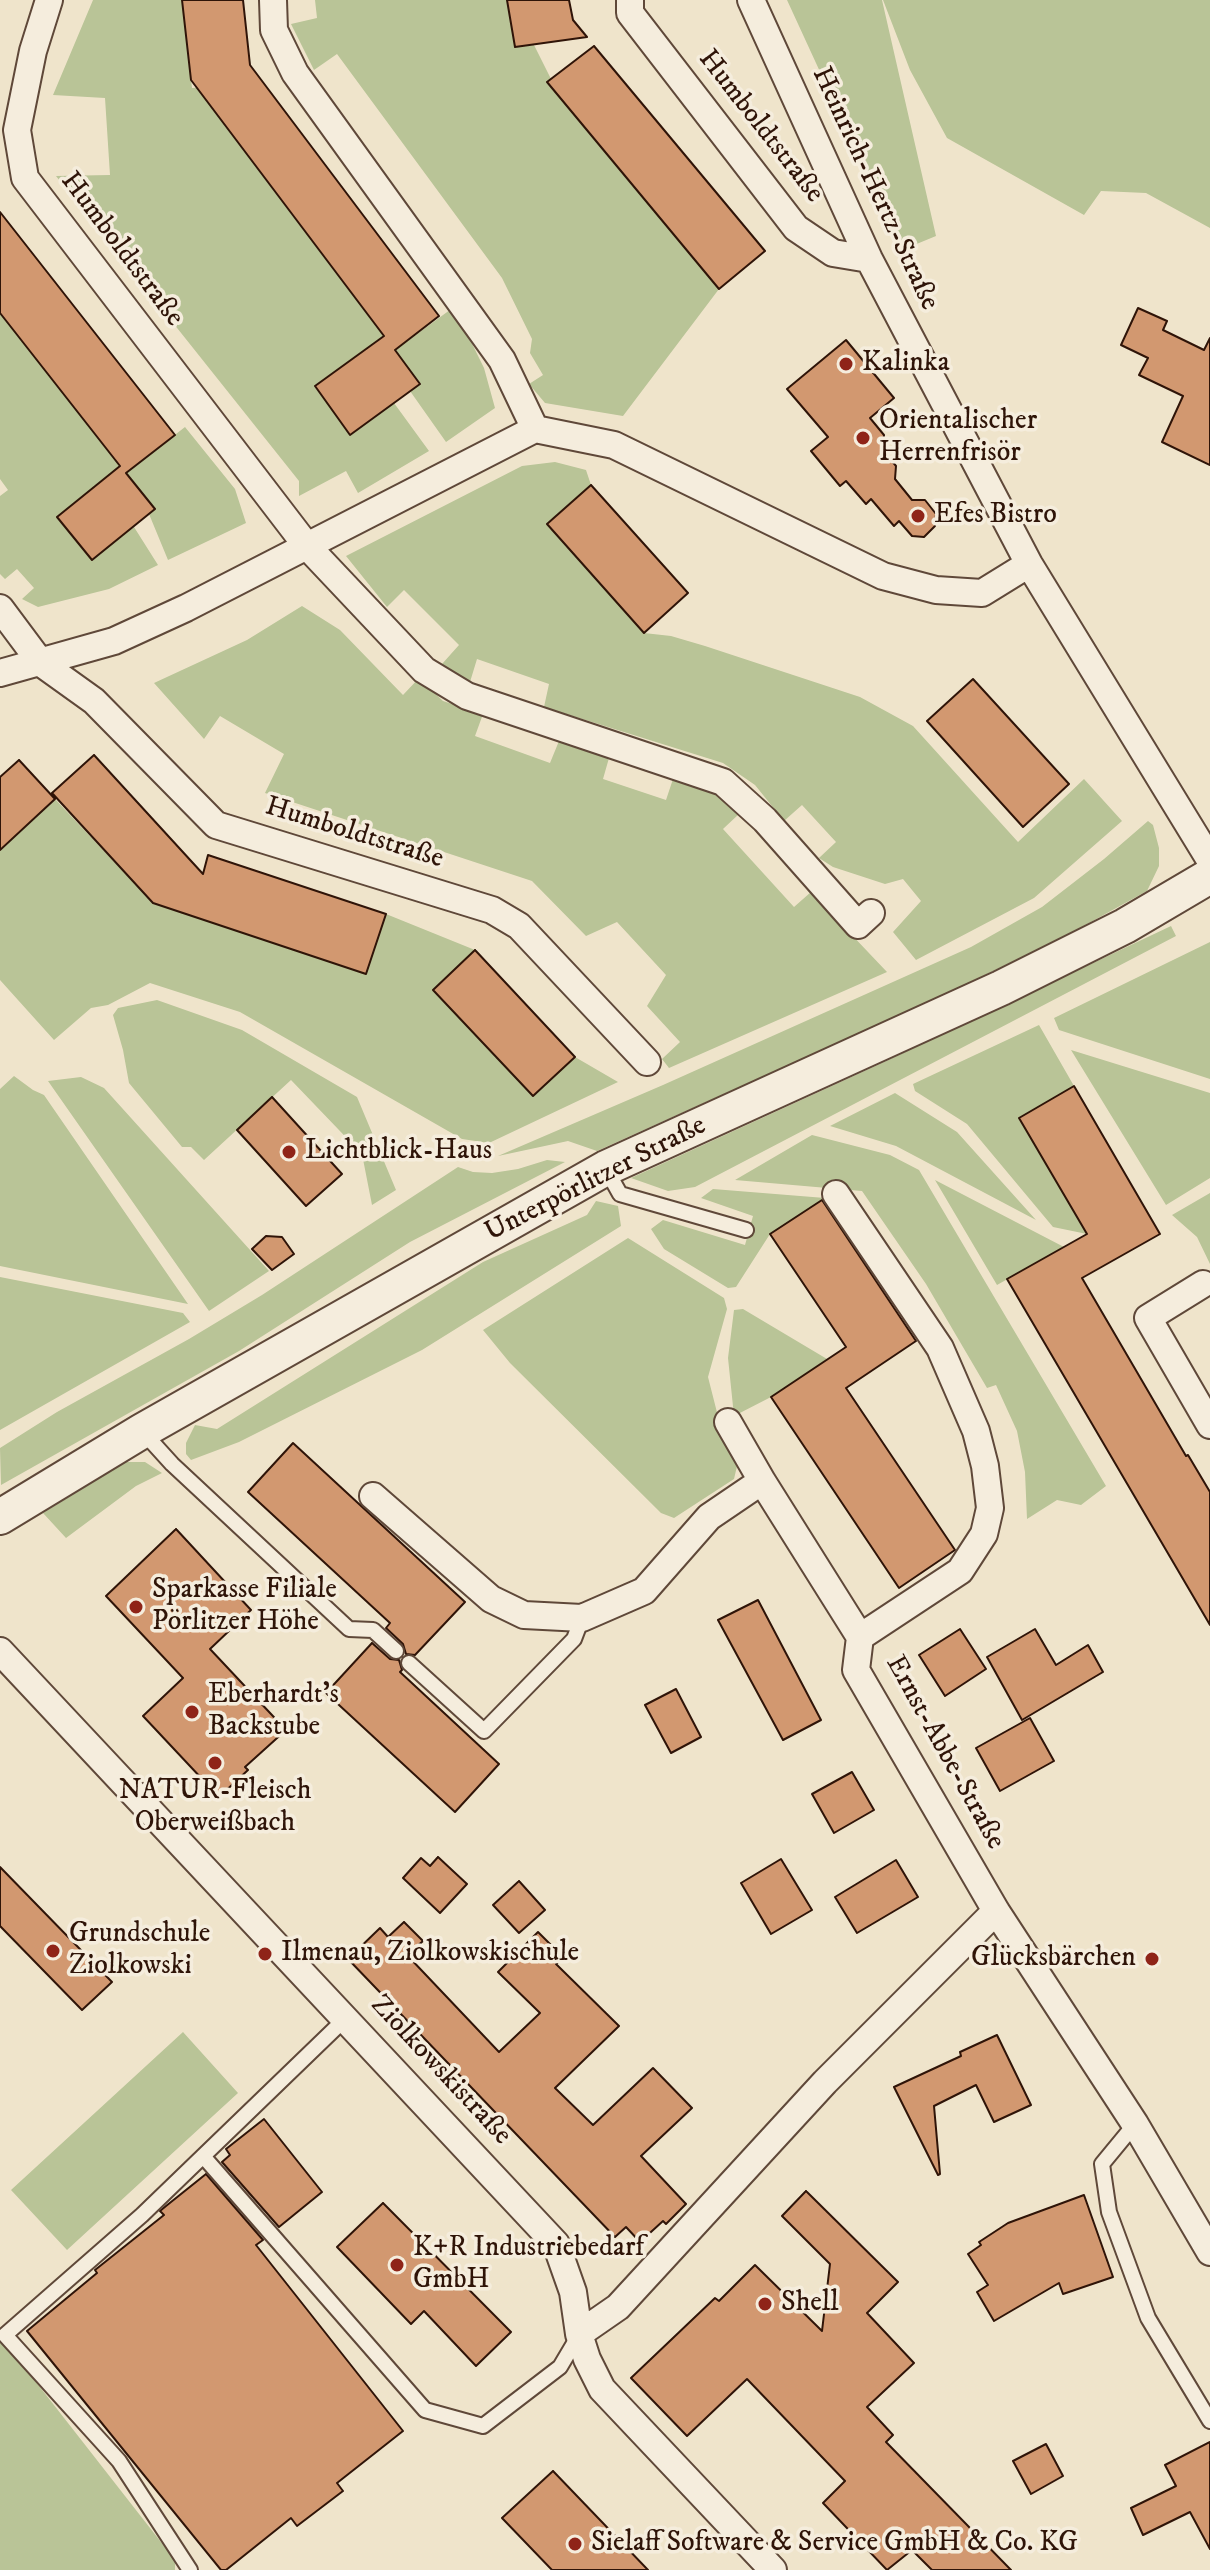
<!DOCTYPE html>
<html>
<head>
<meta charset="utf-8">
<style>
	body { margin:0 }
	canvas { display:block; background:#efe4cb }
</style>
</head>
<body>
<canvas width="1210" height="2570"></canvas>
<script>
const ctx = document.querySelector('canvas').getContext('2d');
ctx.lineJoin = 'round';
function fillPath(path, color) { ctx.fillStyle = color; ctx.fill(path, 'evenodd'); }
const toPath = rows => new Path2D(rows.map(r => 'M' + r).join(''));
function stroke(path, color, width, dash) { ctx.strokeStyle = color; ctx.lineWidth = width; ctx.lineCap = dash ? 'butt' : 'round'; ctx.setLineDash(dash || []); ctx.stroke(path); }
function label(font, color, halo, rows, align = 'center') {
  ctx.font = font + ' "IM FELL DW Pica",serif'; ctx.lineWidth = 7; ctx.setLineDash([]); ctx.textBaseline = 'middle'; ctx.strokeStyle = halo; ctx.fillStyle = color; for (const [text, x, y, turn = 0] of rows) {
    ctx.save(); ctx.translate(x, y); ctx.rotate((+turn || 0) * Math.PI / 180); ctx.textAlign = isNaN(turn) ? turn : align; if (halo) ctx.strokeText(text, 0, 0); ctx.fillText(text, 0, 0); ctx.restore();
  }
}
const green = toPath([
	[93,0,182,0,192,88,210,87,384,336,315,387,350,434,394,403,429,451,358,493,346,471,299,496,299,481,56,176,110,175,105,98,53,95],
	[315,0,507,0,515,47,534,45,551,79,547,82,719,289,623,416,545,403,529,384,543,375,530,353,532,339,502,278,337,54,314,70,291,24,317,18],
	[787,0,882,0,936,236,902,250],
	[883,0,1210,0,1210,228,1146,193,1101,191,1084,215,947,138,910,70],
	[454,307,484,368,495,408,446,442,410,391,395,350],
	[0,313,120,466,57,517,92,560,134,527,158,565,109,589,38,607,22,599,34,588,17,569,5,579,0,574,0,496,8,490,0,479],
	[185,427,235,489,246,523,168,560,149,514,155,509,126,473],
	[555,462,586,470,591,485,547,524,644,633,671,636,705,646,860,697,913,726,1018,842,1084,779,1122,821,1034,898,916,960,893,932,921,901,903,879,885,884,833,867,819,858,836,842,802,805,784,821,755,785,723,763,544,707,549,684,477,659,470,682,442,664,459,645,404,590,387,607,346,556,522,466],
	[302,606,340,630,403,695,419,678,443,701,483,714,475,736,550,763,559,741,609,758,603,779,666,800,673,779,712,792,740,813,723,829,794,907,811,892,887,972,669,1068,662,1059,680,1042,647,1006,666,975,617,922,586,936,532,881,265,793,284,754,220,716,204,739,154,683,247,640],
	[55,799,152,902,365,974,386,914,475,950,434,990,533,1096,575,1057,618,1082,489,1143,462,1139,240,1012,150,983,108,1005,91,1008,54,1040,0,980,0,850],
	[1148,821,1153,825,1159,848,1159,866,1147,891,1060,939,924,1004,597,1151,568,1141,498,1156,663,1085,971,947,1042,907,1104,859],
	[1171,926,1176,936,695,1187,668,1191,631,1178,882,1063],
	[1210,942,1210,1079,1059,1030,1054,1018],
	[157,1000,242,1030,357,1097,396,1190,372,1205,362,1154,291,1080,204,1160,191,1147,182,1147,129,1083,123,1050,113,1015,118,1008],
	[1039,1025,1074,1086,1019,1118,1087,1234,1053,1227,967,1124,915,1091,913,1084],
	[1071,1050,1210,1093,1210,1178,1166,1205],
	[14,1076,33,1090,44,1095,188,1304,0,1266,0,1089],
	[81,1077,104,1088,269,1271,209,1311,48,1081],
	[895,1093,957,1132,1036,1220,896,1146,830,1126],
	[812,1135,890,1155,919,1170,1106,1486,1081,1505,1057,1500,1027,1519,1025,1472,1017,1431,996,1385,987,1388,926,1284,862,1191,735,1180],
	[547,1160,565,1162,410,1242,239,1351,1,1485,0,1448,57,1412,189,1339,262,1295,458,1167,473,1172,492,1173,518,1169],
	[935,1180,1064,1247,997,1285],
	[713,1189,825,1198,770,1234,736,1287,728,1288,664,1249,651,1229,663,1220,745,1245,753,1216,701,1198],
	[1210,1193,1210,1264,1197,1237,1172,1215],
	[596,1201,618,1206,621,1226,422,1350,239,1442,191,1460,186,1454,186,1443,195,1425,217,1429,483,1262,587,1215],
	[628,1238,724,1298,727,1309,708,1377,723,1436,738,1462,734,1479,674,1518,661,1513,510,1363,483,1330],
	[0,1277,183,1313,190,1322,0,1430],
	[743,1309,827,1359,771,1397,734,1416,728,1358,734,1310],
	[126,1462,145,1462,162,1473,136,1486,66,1538,43,1513],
	[183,2032,238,2093,67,2250,11,2190],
	[0,2336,175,2560,175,2570,0,2570]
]);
const building = toPath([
	[182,0,243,0,250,65,439,316,395,350,420,384,350,435,315,386,384,336,191,80,182,0],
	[507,0,569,0,573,20,587,37,515,47,507,0],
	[594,46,765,251,719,289,547,82,594,46],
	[0,212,175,435,126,473,155,509,92,560,57,517,120,466,0,313,0,212],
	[1138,308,1167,321,1163,330,1204,350,1210,338,1210,465,1162,442,1183,396,1139,375,1148,358,1121,345,1138,308],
	[846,340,894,398,870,418,884,435,883,450,896,466,895,479,912,500,925,500,936,514,935,526,924,537,912,536,899,521,894,526,871,499,866,504,846,481,840,486,811,451,828,437,787,389,846,340],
	[591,485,688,593,644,633,547,524,591,485],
	[973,679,1069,784,1023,827,927,721,973,679],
	[94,755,203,874,208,855,386,914,366,974,153,903,52,793,94,755],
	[19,760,55,799,0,850,0,777,19,760],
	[475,950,575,1057,533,1096,433,990,475,950],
	[1074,1086,1160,1234,1082,1278,1186,1456,1188,1455,1210,1492,1210,1625,1007,1279,1087,1234,1019,1118,1074,1086],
	[272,1097,342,1174,306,1206,237,1130,272,1097],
	[822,1200,916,1341,846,1388,955,1550,899,1588,771,1397,846,1347,770,1234,822,1200],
	[266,1236,282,1237,294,1254,272,1270,252,1249,266,1236],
	[293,1443,465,1602,415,1655,406,1654,403,1644,386,1628,390,1623,248,1492,293,1443],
	[176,1529,251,1610,210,1649,286,1730,245,1767,248,1770,219,1797,143,1716,183,1678,106,1596,176,1529],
	[758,1600,821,1720,783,1740,718,1620,758,1600],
	[960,1629,986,1669,945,1696,919,1655,960,1629],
	[1035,1629,1056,1665,1088,1645,1103,1672,1022,1720,987,1657,1035,1629],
	[372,1643,390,1659,399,1660,402,1670,400,1672,499,1764,455,1812,326,1693,372,1643],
	[676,1689,701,1737,671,1753,645,1705,676,1689],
	[1030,1718,1054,1761,1000,1791,976,1748,1030,1718],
	[852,1772,874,1810,834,1833,812,1794,852,1772],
	[438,1857,467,1884,440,1913,403,1878,421,1858,430,1866,438,1857],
	[781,1859,812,1910,771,1934,741,1883,781,1859],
	[896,1860,918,1897,857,1933,835,1897,896,1860],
	[0,1867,112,1982,82,2010,0,1926,0,1867],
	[519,1881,545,1910,519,1933,493,1905,519,1881],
	[404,1922,423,1941,407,1955,499,2052,540,2013,498,1972,538,1932,563,1957,556,1964,619,2026,555,2088,593,2125,653,2068,692,2108,641,2156,686,2204,666,2224,663,2221,640,2242,626,2227,615,2237,348,1959,380,1928,388,1937,404,1922],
	[997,2035,1031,2105,994,2122,976,2085,934,2106,940,2174,938,2175,894,2087,961,2056,960,2052,997,2035],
	[264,2119,322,2192,279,2227,222,2162,230,2155,226,2149,264,2119],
	[206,2174,263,2240,256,2245,403,2431,337,2483,343,2491,297,2526,291,2518,226,2570,221,2570,27,2331,97,2273,95,2270,164,2215,160,2211,166,2206,206,2174],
	[806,2191,898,2282,867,2313,914,2363,867,2407,893,2435,886,2442,1011,2570,932,2570,912,2550,887,2570,823,2503,845,2481,747,2379,687,2436,631,2378,715,2298,719,2301,755,2265,822,2331,830,2264,782,2216,806,2191],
	[1084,2195,1113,2277,1063,2294,1059,2283,994,2321,977,2292,988,2285,968,2254,981,2245,979,2242,1008,2223,1084,2195],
	[383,2203,511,2332,476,2366,424,2311,411,2324,337,2247,383,2203],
	[1210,2442,1210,2549,1190,2512,1143,2535,1131,2508,1176,2486,1165,2465,1210,2442],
	[1046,2444,1063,2476,1031,2494,1013,2461,1046,2444],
	[553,2471,648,2570,552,2570,502,2518,553,2471]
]);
const service = toPath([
	[606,1169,620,1194,746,1230],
	[143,1432,172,1464,349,1629,373,1630,396,1651],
	[409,1663,484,1731,574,1639,582,1618],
	[1135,2124,1102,2164,1109,2212,1148,2318,1210,2421],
	[203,2156,425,2410,483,2426,560,2367,579,2335],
	[190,2570,119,2461,5,2335,142,2215,346,2018]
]);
const minor = toPath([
	[49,0,33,51,17,130,25,178,306,545,424,670,467,696,723,782,765,820,858,925,871,913],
	[273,0,274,30,295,73,502,360,535,429],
	[630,0,630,13,796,228,833,253,869,259],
	[751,0,869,259,1029,564,1210,860],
	[0,608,41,663,94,701,216,825,492,910,519,926,647,1062],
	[0,673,114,641,186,608,535,429,614,445,883,576,936,590,982,593,1029,564],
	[836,1194,940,1348,976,1431,985,1466,990,1508,984,1534,960,1571,860,1637,856,1670,996,1911,1135,2124,1210,2252],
	[1203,1284,1148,1318,1210,1425],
	[728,1422,762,1481],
	[373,1496,491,1599,524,1615,582,1618,644,1591,709,1517,762,1481,860,1637],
	[0,1651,556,2244,573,2292,579,2334,587,2359,602,2389,773,2570],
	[579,2334,618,2307,825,2082,996,1911]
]);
const tertiary = toPath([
	[0,1517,142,1431,606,1168,1001,988,1125,926,1210,876]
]);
const markers = [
	[846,364,8,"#8f2418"],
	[863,438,8,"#8f2418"],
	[918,516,8,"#8f2418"],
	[289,1152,8,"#8f2418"],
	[136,1607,8,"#8f2418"],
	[192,1712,8,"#8f2418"],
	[215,1763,8,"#8f2418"],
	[53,1951,8,"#8f2418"],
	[265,1954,8,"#8f2418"],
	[1152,1959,8,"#8f2418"],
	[397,2265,8,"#8f2418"],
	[765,2304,8,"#8f2418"],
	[575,2544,8,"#8f2418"]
];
const streetNames = [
	["Humboldtstraße",760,127,52],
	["Heinrich-Hertz-Straße",874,189,65],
	["Humboldtstraße",121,250,53],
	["Humboldtstraße",354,834,17],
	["Unterpörlitzer Straße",596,1180,-27],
	["Ernst-Abbe-Straße",944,1753,61],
	["Ziolkowskistraße",440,2071,47]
];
const poiNames = [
	["Kalinka",862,364],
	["Orientalischer",879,422],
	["Herrenfrisör",879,454],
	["Efes Bistro",934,516],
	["Lichtblick-Haus",305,1152],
	["Sparkasse Filiale",152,1591],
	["Pörlitzer Höhe",152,1623],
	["Eberhardt's",208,1696],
	["Backstube",208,1728],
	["NATUR-Fleisch",215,1792,"center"],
	["Oberweißbach",215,1824,"center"],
	["Grundschule",69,1935],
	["Ziolkowski",69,1967],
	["Ilmenau, Ziolkowskischule",281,1954],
	["Glücksbärchen",1136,1959,"right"],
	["K+R Industriebedarf",413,2249],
	["GmbH",413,2281],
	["Shell",781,2304],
	["Sielaff Software & Service GmbH & Co. KG",591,2544]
];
fillPath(green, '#b9c497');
fillPath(building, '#d29870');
stroke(building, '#2f1408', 2);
stroke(service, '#5f4839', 18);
stroke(minor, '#5f4839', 30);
stroke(tertiary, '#5f4839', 38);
stroke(service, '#f5eddd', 14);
stroke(minor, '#f5eddd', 26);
stroke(tertiary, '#f5eddd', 34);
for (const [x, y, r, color] of markers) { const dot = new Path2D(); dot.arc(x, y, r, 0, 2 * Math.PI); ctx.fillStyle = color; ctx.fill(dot); stroke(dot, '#f5eddd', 3); }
label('28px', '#2f1408', '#f5eddd', streetNames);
label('28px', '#2f1408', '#f5eddd', poiNames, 'left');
</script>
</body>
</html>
